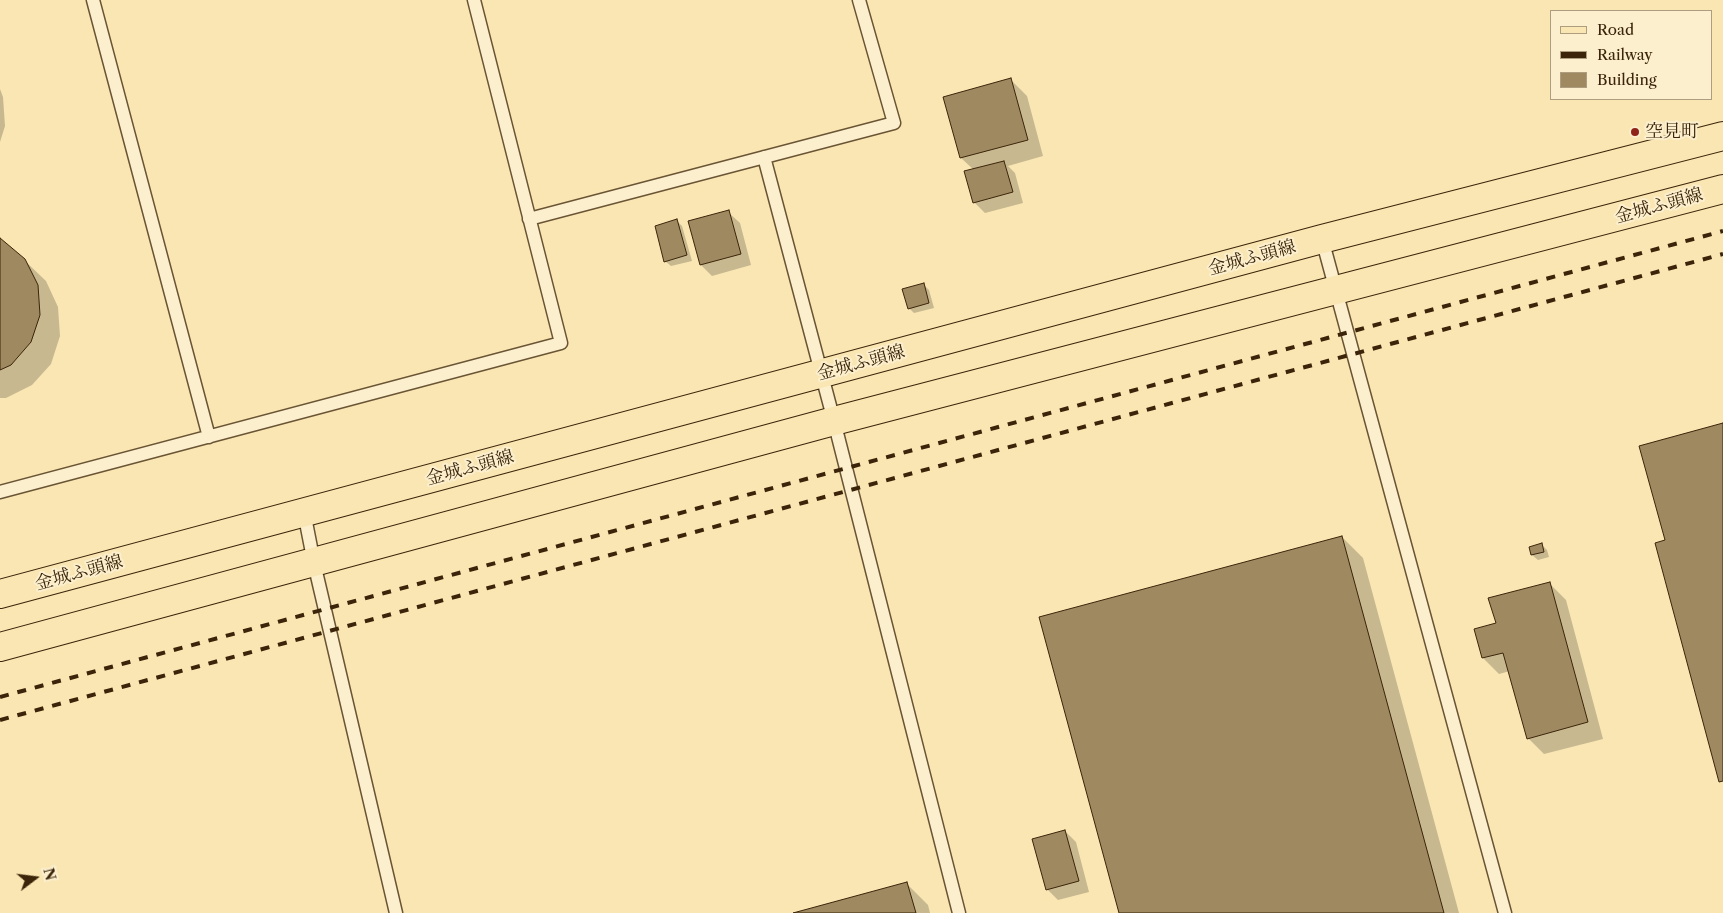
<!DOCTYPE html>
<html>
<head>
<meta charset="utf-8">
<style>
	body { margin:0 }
	#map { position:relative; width:1723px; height:913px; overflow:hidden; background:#f9e6b3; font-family:"Libre Caslon Text",serif }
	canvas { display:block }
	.legend { position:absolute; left:1550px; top:10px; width:162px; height:90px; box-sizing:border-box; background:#fbefce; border:1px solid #ae9e7f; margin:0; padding:6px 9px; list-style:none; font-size:15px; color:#3b2409 }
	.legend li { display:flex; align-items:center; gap:10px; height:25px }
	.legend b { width:25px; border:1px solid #ae9e7f }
	.north { position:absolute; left:10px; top:853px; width:50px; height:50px; -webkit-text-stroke:4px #fbefce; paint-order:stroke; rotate:75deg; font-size:14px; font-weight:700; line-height:20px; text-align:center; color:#3b2409 }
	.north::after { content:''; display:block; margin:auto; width:18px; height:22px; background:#3b2409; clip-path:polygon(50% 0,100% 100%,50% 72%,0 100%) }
</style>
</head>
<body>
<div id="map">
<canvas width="1723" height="913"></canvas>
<ul class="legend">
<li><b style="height:6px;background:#f9e6b3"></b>Road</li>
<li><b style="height:6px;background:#3b2409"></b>Railway</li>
<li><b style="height:14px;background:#9e8961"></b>Building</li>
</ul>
<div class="north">N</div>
</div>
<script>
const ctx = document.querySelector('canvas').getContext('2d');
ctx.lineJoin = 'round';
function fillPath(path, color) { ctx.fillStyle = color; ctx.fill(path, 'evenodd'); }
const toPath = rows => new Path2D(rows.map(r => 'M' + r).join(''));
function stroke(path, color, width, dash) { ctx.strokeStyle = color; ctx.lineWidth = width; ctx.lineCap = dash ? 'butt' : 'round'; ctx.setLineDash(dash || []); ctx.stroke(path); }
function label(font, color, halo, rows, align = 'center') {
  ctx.font = font + ' "Libre Caslon Text","Noto Serif JP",serif'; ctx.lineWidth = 4; ctx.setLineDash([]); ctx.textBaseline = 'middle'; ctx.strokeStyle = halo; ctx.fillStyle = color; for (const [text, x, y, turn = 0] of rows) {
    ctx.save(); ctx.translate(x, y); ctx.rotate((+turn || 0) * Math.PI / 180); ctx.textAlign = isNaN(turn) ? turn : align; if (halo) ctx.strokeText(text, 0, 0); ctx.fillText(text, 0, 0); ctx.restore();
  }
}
const shadow = toPath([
	[1011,80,1027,96,1043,156,1008,166,1015,173,1023,203,985,213,974,202,974,170,961,158],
	[0,89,3,97,5,126,0,142],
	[728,212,740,223,751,265,712,276,701,265],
	[677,221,682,226,692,261,671,266,665,261],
	[0,240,24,260,46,281,58,307,60,336,51,364,32,385,6,398,0,398],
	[924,285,929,290,934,308,914,313,909,308],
	[1342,537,1363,558,1459,913,1120,913],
	[1542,545,1547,550,1549,557,1538,560,1532,555,1530,548],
	[1549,583,1566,600,1603,739,1544,754,1528,738,1510,671,1499,674,1483,658,1497,624],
	[1065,831,1076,842,1089,892,1058,900,1047,889],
	[907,884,928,905,930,913,797,913]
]);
const building = toPath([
	[1011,78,1028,140,960,158,943,97,1011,78],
	[1004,161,1013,192,973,203,964,171,1004,161],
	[729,210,741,254,700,265,688,221,729,210],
	[677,219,687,255,664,262,655,226,677,219],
	[0,238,25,259,38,285,40,315,31,342,11,365,0,370,0,238],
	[924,283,929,303,908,309,902,289,924,283],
	[1723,423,1723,781,1719,782,1655,543,1665,540,1639,446,1723,423],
	[1342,536,1444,913,1119,913,1039,617,1342,536],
	[1542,543,1544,552,1531,555,1529,547,1542,543],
	[1550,582,1588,722,1527,739,1503,653,1482,658,1474,629,1496,623,1488,598,1550,582],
	[1065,830,1079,881,1046,890,1032,839,1065,830],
	[907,882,916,913,793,913,907,882]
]);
const service = toPath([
	[93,0,209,437],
	[764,157,834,421,959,913],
	[529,219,894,123,859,0],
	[1322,239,1505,913],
	[0,492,561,343,474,0],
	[304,512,314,563,396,913]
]);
const primary = toPath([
	[0,594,1322,239,1723,136],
	[0,647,834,421,1723,189]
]);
const rail = toPath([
	[0,697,1723,231],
	[0,720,1723,254]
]);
const markers = [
	[1635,132,5,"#8f2418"]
];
const poiNames = [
	["空見町",1645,132]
];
const streetNames = [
	["金城ふ頭線",1659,206,-15],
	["金城ふ頭線",1252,258,-15],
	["金城ふ頭線",861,363,-15],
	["金城ふ頭線",470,468,-15],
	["金城ふ頭線",79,573,-15]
];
fillPath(shadow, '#0003');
fillPath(building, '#9e8961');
stroke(building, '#3b2409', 1);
stroke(service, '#6a5434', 15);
stroke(primary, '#3b2409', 30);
stroke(service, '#fbefce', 12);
stroke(primary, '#f9e6b3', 28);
stroke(rail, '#3b2409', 4, [9, 9]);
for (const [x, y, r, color] of markers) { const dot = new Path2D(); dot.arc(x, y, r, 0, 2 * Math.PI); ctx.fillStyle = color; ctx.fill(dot); stroke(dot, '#fbefce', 2); }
label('18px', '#3b2409', '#fbefce', poiNames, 'left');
label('18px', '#3b2409', '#fbefce', streetNames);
</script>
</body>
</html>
